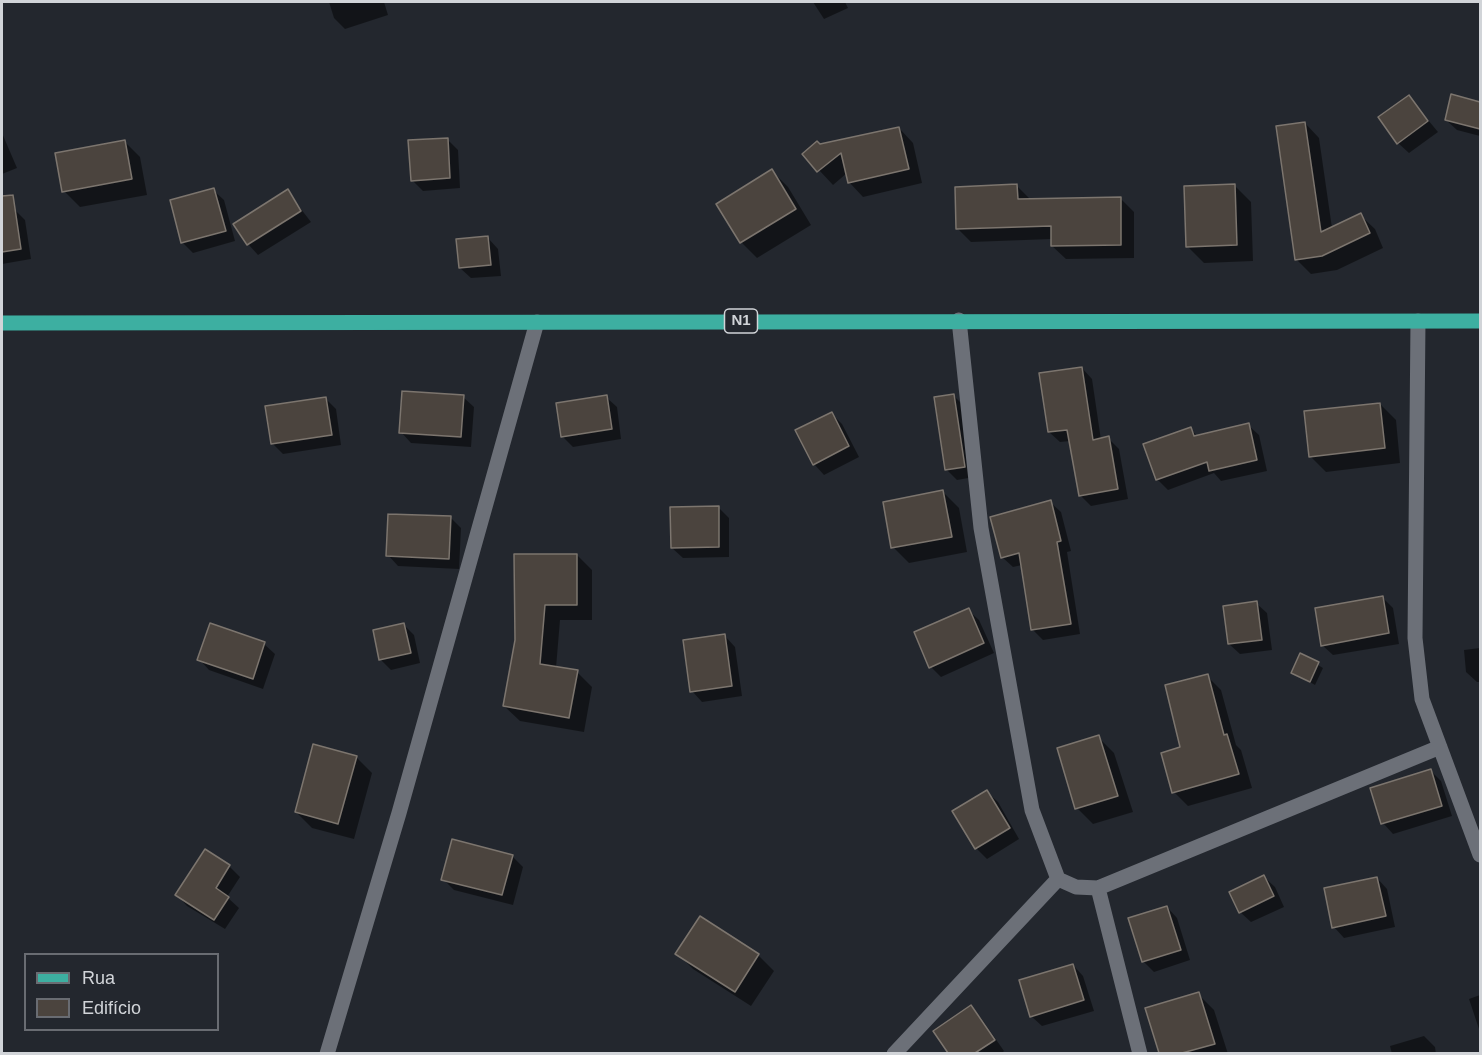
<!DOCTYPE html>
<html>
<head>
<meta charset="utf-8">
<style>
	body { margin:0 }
	#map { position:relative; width:1482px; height:1055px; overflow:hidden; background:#23272e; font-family:Arial,sans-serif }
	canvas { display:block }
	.frame { position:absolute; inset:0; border:3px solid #d1d4d8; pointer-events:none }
	.legend { position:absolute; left:24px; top:953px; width:195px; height:78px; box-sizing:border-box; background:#23272e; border:2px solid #696c72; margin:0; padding:8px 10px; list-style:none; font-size:18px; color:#d1d4d8 }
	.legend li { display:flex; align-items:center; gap:12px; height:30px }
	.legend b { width:30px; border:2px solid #696c72 }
</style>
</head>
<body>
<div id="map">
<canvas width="1482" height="1055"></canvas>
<div class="frame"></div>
<ul class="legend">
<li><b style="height:8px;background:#3dafa1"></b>Rua</li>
<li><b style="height:16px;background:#4b443e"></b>Edifício</li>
</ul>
</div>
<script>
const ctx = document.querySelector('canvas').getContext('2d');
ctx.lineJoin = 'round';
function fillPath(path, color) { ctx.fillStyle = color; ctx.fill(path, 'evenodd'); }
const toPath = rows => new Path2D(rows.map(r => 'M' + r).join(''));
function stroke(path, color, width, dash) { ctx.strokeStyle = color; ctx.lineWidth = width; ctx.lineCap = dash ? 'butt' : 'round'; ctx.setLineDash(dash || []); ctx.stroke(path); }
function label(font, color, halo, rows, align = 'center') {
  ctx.font = font + ' Arial,sans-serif'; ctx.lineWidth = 4.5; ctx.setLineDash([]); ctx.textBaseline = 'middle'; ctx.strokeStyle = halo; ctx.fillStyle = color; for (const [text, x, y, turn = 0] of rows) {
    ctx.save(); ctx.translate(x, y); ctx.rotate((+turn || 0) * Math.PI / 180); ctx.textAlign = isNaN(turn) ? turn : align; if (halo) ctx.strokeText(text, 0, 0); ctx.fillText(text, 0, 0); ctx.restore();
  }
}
const shadow = toPath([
	[329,2,384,2,388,15,345,29,334,18],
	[813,2,845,2,848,8,824,19],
	[1452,96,1480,103,1480,136,1457,130,1446,120],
	[1409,97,1438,132,1409,153,1398,143],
	[1305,123,1319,138,1332,228,1360,215,1375,229,1383,248,1337,270,1311,274,1296,259],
	[899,128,913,143,922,183,863,197,849,182,847,173,833,185,804,154,820,146],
	[2,133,17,168,2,174],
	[447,139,458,150,460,188,423,191,412,180],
	[124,141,140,157,147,195,80,207,64,191],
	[772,171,788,187,811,225,757,258,741,242,718,204],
	[1017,186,1031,200,1120,198,1134,212,1134,258,1066,259,1052,246,1052,239,971,242,958,229],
	[1235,186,1251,202,1253,261,1204,263,1188,247],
	[213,190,224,200,235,241,193,253,183,243,172,201],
	[287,191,311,222,258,255,248,244],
	[14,209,25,220,31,259,2,264,2,211],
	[488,238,498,249,501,276,471,278,460,268],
	[1082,368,1092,379,1101,440,1108,438,1119,449,1128,499,1091,506,1080,495,1070,441,1060,442,1049,432],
	[954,396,964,406,974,477,957,480,946,469],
	[463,397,474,407,471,447,411,443,401,432],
	[606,397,617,407,621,439,573,447,562,436],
	[325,398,336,409,341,445,283,454,273,444],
	[1380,404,1396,420,1400,463,1326,472,1310,456],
	[832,414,842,424,859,457,824,475,814,464],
	[1248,425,1259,435,1267,471,1221,481,1214,473,1168,490,1157,479,1190,428,1198,437],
	[943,492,959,508,967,552,909,563,893,547],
	[1050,502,1061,512,1071,551,1067,552,1080,634,1043,640,1032,629,1022,565,1013,567,1002,557],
	[718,507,729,518,729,557,683,558,672,548],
	[451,518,461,528,459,569,398,566,388,555],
	[577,555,592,570,592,620,560,620,556,668,577,672,592,687,584,732,520,721,504,706,516,640],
	[1382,597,1393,608,1399,644,1333,655,1322,645],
	[1256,603,1267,613,1272,650,1240,654,1229,644],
	[968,610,979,620,994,653,941,677,931,667],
	[211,625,264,644,275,654,263,689,209,670,199,659],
	[404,625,414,635,420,663,391,670,380,659],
	[725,636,735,647,742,696,702,702,692,691],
	[1480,648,1480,682,1477,682,1466,672,1464,650],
	[1301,655,1323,668,1315,685,1292,672],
	[1207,676,1221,690,1236,745,1241,750,1252,788,1188,806,1174,792,1182,748],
	[1098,737,1114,753,1133,812,1093,824,1077,808],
	[356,757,372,773,354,839,312,828,296,812],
	[1431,771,1441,781,1452,816,1393,834,1383,823],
	[987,792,998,802,1019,839,987,859,976,848],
	[512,856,523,867,513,905,454,890,443,879],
	[229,866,240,877,227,897,239,908,225,929,187,906,177,895],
	[1264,877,1275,887,1284,907,1251,922,1240,912],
	[1377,878,1387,889,1395,927,1344,938,1334,927],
	[1167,907,1177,918,1190,960,1154,972,1143,961],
	[677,953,758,955,774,971,751,1006,693,969],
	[1073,965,1083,976,1094,1011,1042,1026,1031,1016],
	[1198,994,1214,1010,1228,1054,1160,1054,1147,1009],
	[1480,995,1480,1032,1469,999],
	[971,1007,981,1018,1004,1051,1001,1054,950,1054,935,1031],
	[1424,1036,1435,1047,1436,1054,1392,1054,1390,1046]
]);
const building = toPath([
	[1451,94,1480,102,1480,129,1445,120,1451,94],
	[1409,95,1428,121,1397,144,1378,117,1409,95],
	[1305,122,1321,232,1361,213,1370,233,1322,256,1295,260,1276,126,1305,122],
	[899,127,909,169,848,183,841,153,817,172,802,154,817,141,820,144,899,127],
	[448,138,450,178,411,181,408,140,448,138],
	[125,140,132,179,62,192,55,153,125,140],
	[772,169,796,209,740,243,716,204,772,169],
	[1017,184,1018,199,1121,197,1121,245,1051,246,1051,226,956,229,955,187,1017,184],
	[1235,184,1237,245,1186,247,1184,186,1235,184],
	[214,188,226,231,181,243,170,200,214,188],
	[288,189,301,211,247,245,233,224,288,189],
	[13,195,21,249,2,252,2,196,13,195],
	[488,236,491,265,459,268,456,239,488,236],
	[1082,367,1093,440,1109,436,1118,489,1079,496,1067,430,1048,432,1039,373,1082,367],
	[402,391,464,395,461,437,399,433,402,391],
	[954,394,965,467,945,470,934,397,954,394],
	[607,395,612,429,561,437,556,403,607,395],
	[326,397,332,435,271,444,265,406,326,397],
	[1380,403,1385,448,1309,457,1304,411,1380,403],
	[832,412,849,446,813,465,795,430,832,412],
	[1249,423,1257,460,1209,471,1207,462,1156,480,1143,444,1191,427,1194,436,1249,423],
	[943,490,952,537,891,548,883,502,943,490],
	[1051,500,1061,541,1057,542,1071,624,1031,630,1019,553,1001,558,990,517,1051,500],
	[719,506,719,547,671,548,670,507,719,506],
	[388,514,451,516,449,559,386,556,388,514],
	[514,554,577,554,577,605,545,605,540,664,578,670,569,718,503,706,515,640,514,554],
	[1383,596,1389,633,1321,646,1315,608,1383,596],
	[1257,601,1262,640,1228,644,1223,606,1257,601],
	[969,608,984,643,929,668,914,632,969,608],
	[210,623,265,642,253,679,197,660,210,623],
	[404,623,411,653,379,660,373,630,404,623],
	[725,634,732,686,690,692,683,640,725,634],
	[1300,653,1319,662,1310,682,1291,673,1300,653],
	[1208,674,1224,735,1227,734,1239,774,1172,793,1161,753,1180,747,1165,685,1208,674],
	[1099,735,1118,796,1075,809,1057,748,1099,735],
	[313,744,357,756,338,824,295,812,313,744],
	[1431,769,1442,806,1381,824,1370,788,1431,769],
	[987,790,1010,828,975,849,952,811,987,790],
	[452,839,513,855,502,895,441,880,452,839],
	[205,849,230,865,216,888,229,897,214,920,175,895,205,849],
	[1264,875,1274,896,1239,913,1229,892,1264,875],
	[1377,877,1386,916,1332,928,1324,888,1377,877],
	[1167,906,1181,950,1142,962,1128,918,1167,906],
	[700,916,759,954,735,992,675,954,700,916],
	[1073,964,1084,1000,1030,1017,1019,980,1073,964],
	[1199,992,1215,1044,1182,1053,1159,1053,1145,1008,1199,992],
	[971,1005,995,1040,975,1053,948,1053,933,1031,971,1005]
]);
const street = toPath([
	[959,320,981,528,1032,810,1058,879,1076,887,1098,888,1440,747],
	[1418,321,1415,638,1422,699,1480,855],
	[1098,888,1140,1054],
	[327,1054,399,813,537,322],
	[894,1054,1058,879]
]);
const primary = toPath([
	[2,323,1480,321]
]);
const shields = [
	[741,321,33]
];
const shieldNames = [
	["N1",741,321]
];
fillPath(shadow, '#0007');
fillPath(building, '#4b443e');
stroke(building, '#7c756e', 1.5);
stroke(street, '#6c7078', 15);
stroke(primary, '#3dafa1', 15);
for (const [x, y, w] of shields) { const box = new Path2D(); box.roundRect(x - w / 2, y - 12, w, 24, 4.5); ctx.fillStyle = '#23272e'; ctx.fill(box); stroke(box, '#d1d4d8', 1.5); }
label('bold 15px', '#d1d4d8', null, shieldNames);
</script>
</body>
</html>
